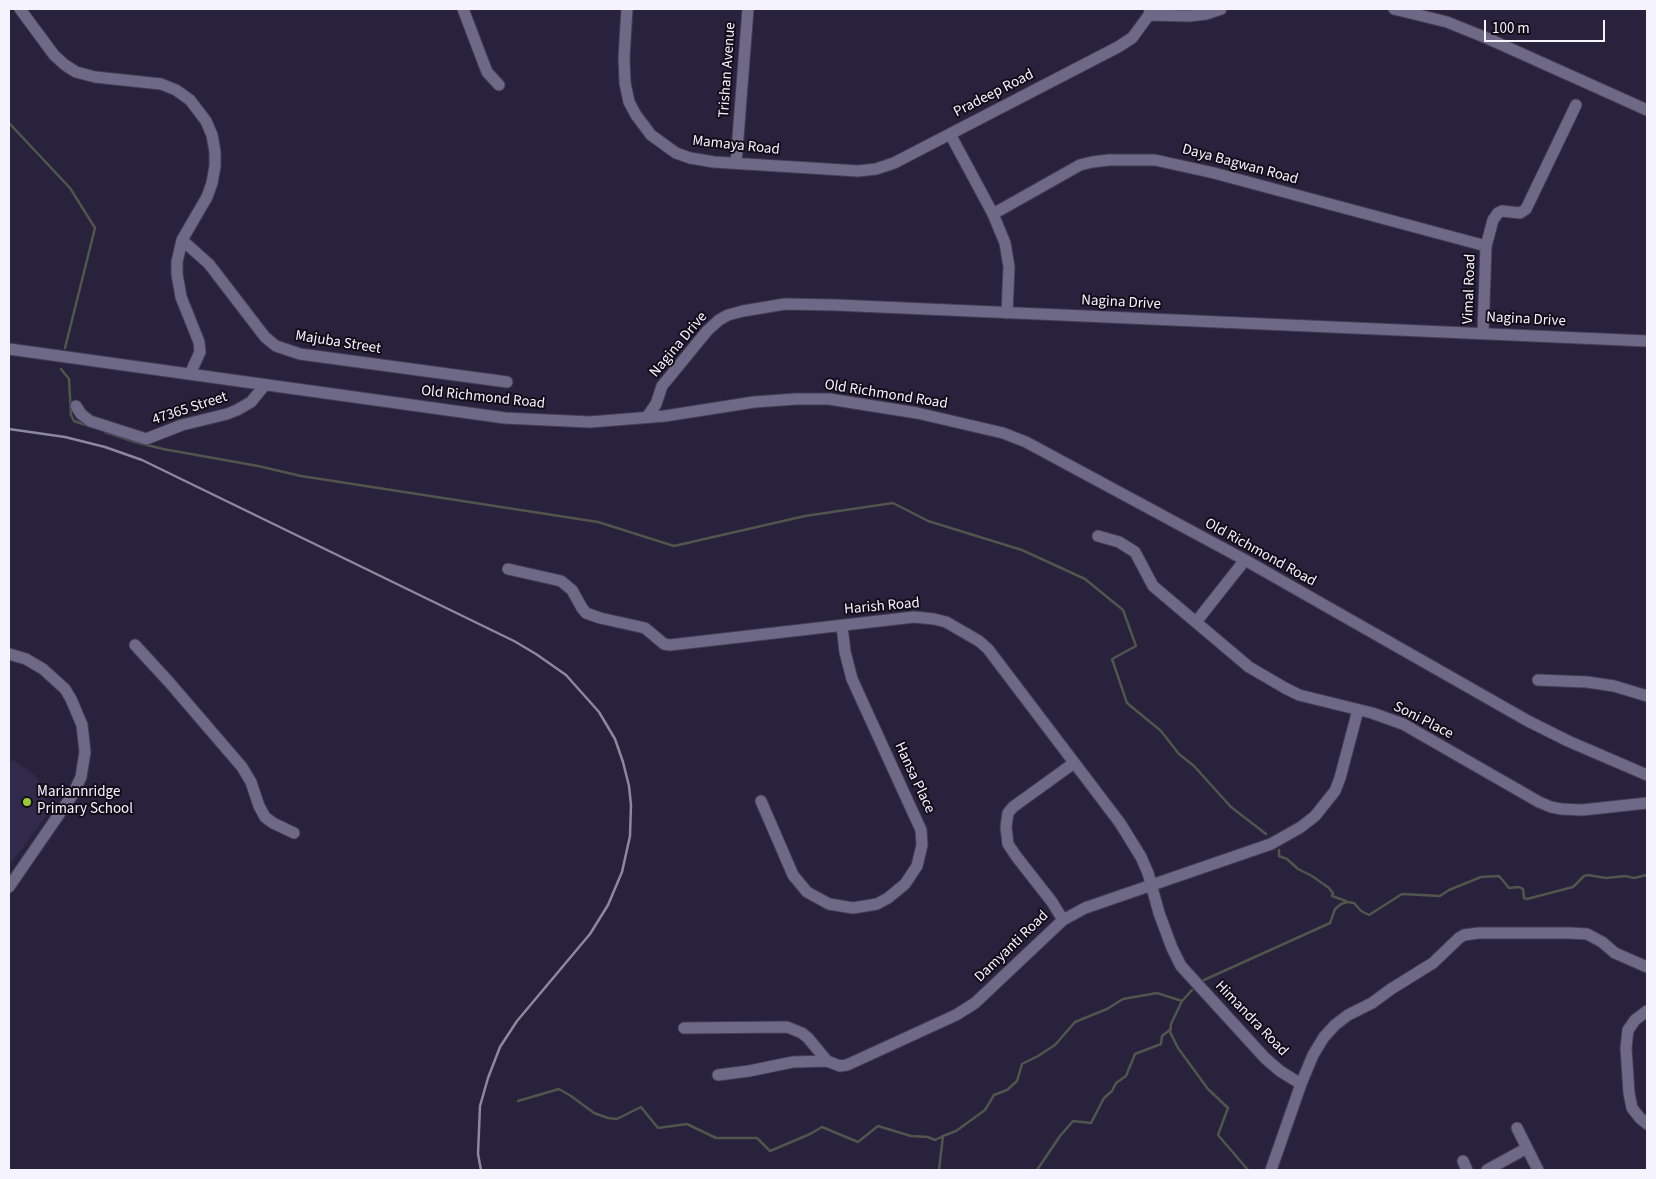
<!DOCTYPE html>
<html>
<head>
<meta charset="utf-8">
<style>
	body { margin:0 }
	#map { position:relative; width:1656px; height:1179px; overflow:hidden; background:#28223d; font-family:"Source Sans 3",sans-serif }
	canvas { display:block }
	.frame { position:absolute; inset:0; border:10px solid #f4f3fe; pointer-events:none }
	.scale { position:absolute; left:1484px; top:20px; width:121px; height:22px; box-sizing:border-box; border:2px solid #f4f3fe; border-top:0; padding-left:6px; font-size:15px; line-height:18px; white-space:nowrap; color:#f4f3fe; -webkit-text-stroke:4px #110e1a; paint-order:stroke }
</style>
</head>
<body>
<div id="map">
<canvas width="1656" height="1179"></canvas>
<div class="frame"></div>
<div class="scale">100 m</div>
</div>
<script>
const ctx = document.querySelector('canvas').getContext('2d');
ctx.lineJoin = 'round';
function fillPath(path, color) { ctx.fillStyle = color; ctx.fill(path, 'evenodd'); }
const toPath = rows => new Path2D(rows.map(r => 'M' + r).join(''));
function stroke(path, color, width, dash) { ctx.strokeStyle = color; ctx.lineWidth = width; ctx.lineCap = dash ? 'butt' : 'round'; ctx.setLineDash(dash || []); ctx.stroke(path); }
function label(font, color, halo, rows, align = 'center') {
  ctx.font = font + ' "Source Sans 3",sans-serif'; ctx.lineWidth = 4; ctx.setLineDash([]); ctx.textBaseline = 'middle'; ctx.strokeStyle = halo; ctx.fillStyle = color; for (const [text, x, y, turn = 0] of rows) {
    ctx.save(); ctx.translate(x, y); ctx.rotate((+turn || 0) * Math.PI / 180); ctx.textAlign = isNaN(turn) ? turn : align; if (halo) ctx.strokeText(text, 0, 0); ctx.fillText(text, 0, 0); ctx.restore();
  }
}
const built = toPath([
	[13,760,36,776,44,790,47,815,9,866,9,763]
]);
const stream = toPath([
	[9,123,70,188,95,228,65,348],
	[61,369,69,379,71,415,74,421,89,426],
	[105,432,135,442,163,449,258,466,301,476,598,522,674,546,805,516,893,503,928,521,1022,550,1085,579,1123,610,1136,646,1112,659,1127,703,1161,731,1179,754,1194,766,1231,807,1266,834],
	[1279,850,1279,856,1287,859,1298,869,1312,876,1329,888,1333,893,1332,896,1346,901],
	[1204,980,1330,923,1335,909,1341,904,1347,902,1354,903,1361,911,1369,915,1402,894,1440,896,1449,890,1481,877,1499,876,1509,888,1519,887,1523,889,1524,898,1527,899,1573,887,1584,876,1588,875,1606,878,1625,876,1634,878,1647,875],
	[1182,1001,1171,1024,1170,1032,1178,1048,1208,1089,1228,1108,1218,1135,1248,1170],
	[518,1101,559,1089,571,1096,594,1113,608,1118,617,1119,641,1107,658,1128,687,1124,716,1138,757,1138,770,1151,810,1134,822,1127,858,1142,878,1126,911,1136,928,1137,935,1140,943,1136],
	[939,1170,943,1136,956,1131,985,1110,994,1095,1007,1090,1017,1081,1022,1064,1038,1056,1055,1045,1075,1022,1107,1009,1123,999,1157,993,1182,1001,1192,990],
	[1037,1170,1060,1136,1073,1121,1091,1123,1104,1098,1112,1091,1116,1083,1126,1076,1135,1054,1161,1044,1162,1036,1171,1029]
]);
const minor = toPath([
	[20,9,54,55,65,65,76,72,95,77,161,84,176,90,190,100,206,121,212,135,215,152,215,166,212,183,207,197,182,240,177,262,177,274,181,297,199,342,200,352,190,374],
	[463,9,487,72,499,85],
	[627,9,624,57,625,83,629,102,636,115,651,135,676,153,690,158,714,162,858,171,876,169,894,163,950,134],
	[1394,9,1447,22,1489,39,1647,110],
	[1149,15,1189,16,1206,14,1221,9],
	[736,163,748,9],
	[993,214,1080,165,1092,162,1109,160,1155,160,1214,173,1486,246],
	[182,240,209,264,265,337,276,346,300,354,507,382],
	[1007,313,1009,267,1005,243,993,214,950,134,1118,47,1132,38,1149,15,1150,9],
	[1483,333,1486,246,1493,220,1498,213,1502,211,1520,213,1526,209,1576,105],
	[9,349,505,418,590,422,665,416,754,402,796,399,829,399,917,413,1003,433,1026,442,1245,560,1528,721,1568,741,1647,775],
	[76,406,81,414,90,421,146,439,182,425,227,414,237,410,251,402,264,386],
	[647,417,656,404,662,386,707,331,719,320,728,315,743,311,785,304,836,305,1647,341],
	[1098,536,1119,542,1135,552,1153,586,1249,667,1285,688,1299,695,1372,713,1403,724,1539,802,1551,807,1561,809,1582,810,1647,803],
	[508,569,561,581,572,590,582,608,586,613,600,618,645,628,664,644,670,645,914,617,934,619,946,622,979,641,988,649,1120,823,1141,857,1148,873,1159,913,1172,948,1181,966,1265,1058,1280,1071,1301,1084,1271,1170],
	[1196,622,1245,560],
	[135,645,169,682,242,767,251,782,259,806,265,817,273,823,294,833],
	[9,654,26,659,43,669,65,689,71,699,82,725,85,752,81,777,73,794,9,887],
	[1538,680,1587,682,1614,686,1647,696],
	[761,801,793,875,807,892,829,904,853,908,877,904,888,898,905,884,917,866,922,845,921,830,852,679,845,652,842,626],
	[1063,920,1052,902,1016,856,1008,844,1006,827,1008,813,1013,807,1074,763],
	[1647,1011,1635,1020,1628,1030,1626,1048,1629,1093,1632,1108,1640,1118,1647,1124],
	[684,1028,787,1027,802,1033,808,1038,827,1061,840,1066,847,1065,956,1015,975,1003,1063,920,1085,908,1271,844,1301,827,1315,816,1335,791,1340,778,1358,710],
	[718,1075,749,1071,793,1062,827,1061],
	[1301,1084,1313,1055,1324,1037,1335,1025,1348,1015,1372,1003,1391,989,1433,963,1459,938,1464,935,1479,933,1569,933,1587,934,1602,942,1615,953,1647,967],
	[1517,1128,1538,1170],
	[1463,1161,1467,1170],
	[1487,1170,1527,1148]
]);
const rail = toPath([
	[9,429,65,437,105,447,142,460,514,641,536,654,566,675,599,712,615,739,623,762,629,786,631,805,630,836,622,872,608,905,590,934,517,1021,500,1047,488,1078,480,1106,478,1154,481,1170]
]);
const markers = [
	[27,802,5,"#9acb35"]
];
const streetNames = [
	["Trishan Avenue",728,70,-86],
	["Pradeep Road",994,94,-27],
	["Mamaya Road",736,146,6],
	["Daya Bagwan Road",1240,165,15],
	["Vimal Road",1470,289,-88],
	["Nagina Drive",1121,303,3],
	["Nagina Drive",1526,320,3],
	["Majuba Street",338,343,9],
	["Nagina Drive",679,345,-50],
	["Old Richmond Road",886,395,9],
	["Old Richmond Road",483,398,6],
	["47365 Street",190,409,-18],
	["Old Richmond Road",1260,553,29],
	["Harish Road",882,607,-5],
	["Soni Place",1423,721,27],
	["Hansa Place",914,778,65],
	["Damyanti Road",1012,947,-44],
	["Himandra Road",1251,1019,46]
];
const poiNames = [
	["Mariannridge",37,793],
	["Primary School",37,810]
];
fillPath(built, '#322a4a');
stroke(stream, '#50564c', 2.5);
stroke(minor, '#433e53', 13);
stroke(minor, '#6f6988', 11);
stroke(rail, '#8c899c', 2.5);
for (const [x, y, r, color] of markers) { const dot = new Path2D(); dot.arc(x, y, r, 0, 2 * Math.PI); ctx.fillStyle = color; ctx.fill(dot); stroke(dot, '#110e1a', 2); }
label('15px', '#f4f3fe', '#110e1a', streetNames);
label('15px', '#f4f3fe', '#110e1a', poiNames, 'left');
</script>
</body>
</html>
